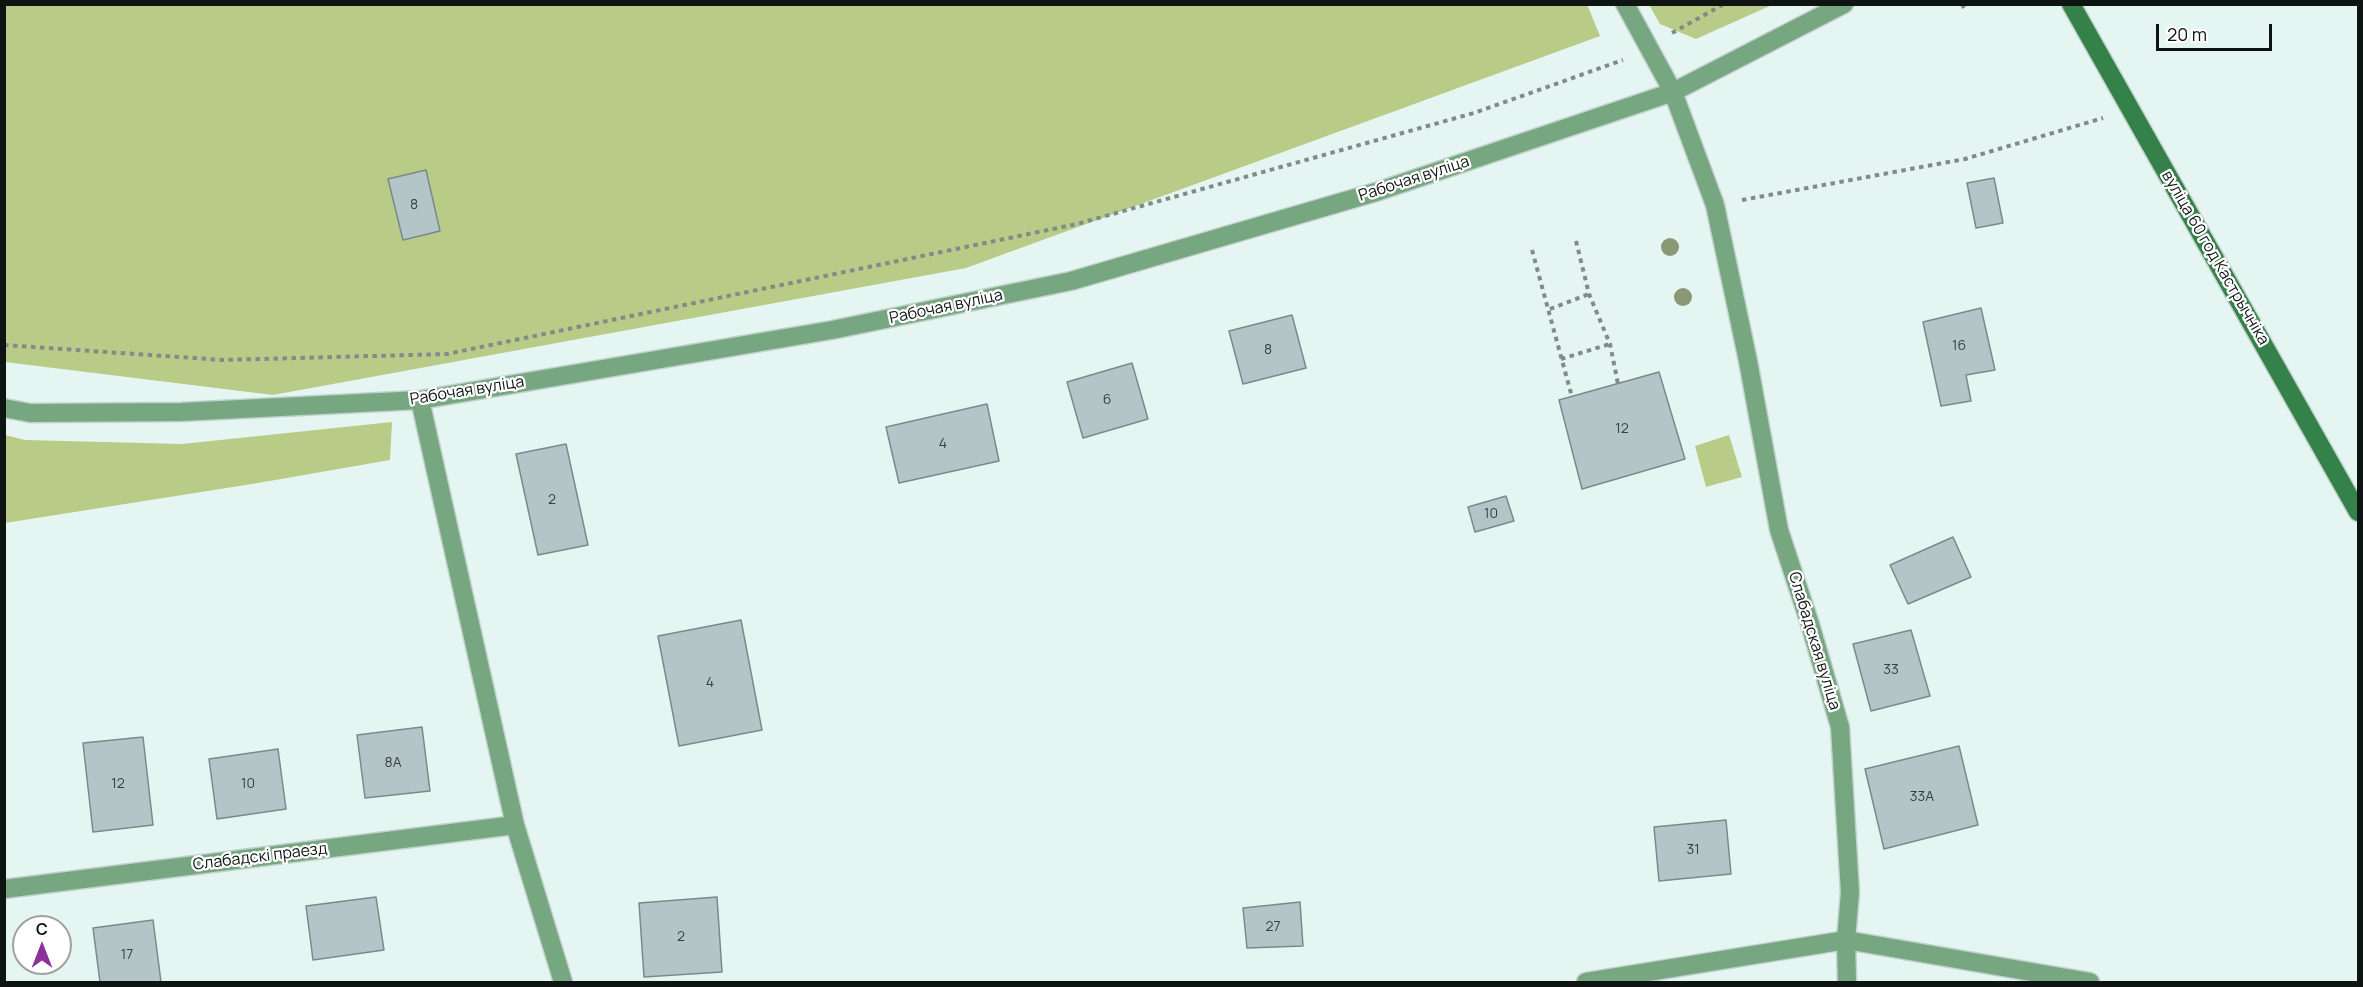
<!DOCTYPE html>
<html>
<head>
<meta charset="utf-8">
<style>
	body { margin:0 }
	#map { position:relative; width:2363px; height:987px; overflow:hidden; background:#e5f6f2; font-family:Manrope,sans-serif }
	canvas { display:block }
	.frame { position:absolute; inset:0; border:6px solid #0e1412; pointer-events:none }
	.north { position:absolute; left:12px; top:915px; width:60px; height:60px; box-sizing:border-box; background:#fff; border:2px solid #9fa1a0; border-radius:50%; rotate:0deg; font-size:16px; font-weight:700; line-height:24px; text-align:center; color:#0e1412 }
	.north::after { content:''; display:block; margin:auto; width:21px; height:27px; background:#8d319c; clip-path:polygon(50% 0,100% 100%,50% 72%,0 100%) }
	.scale { position:absolute; left:2156px; top:24px; width:116px; height:27px; box-sizing:border-box; border:3px solid #0e1412; border-top:0; padding-left:8px; font-size:18px; line-height:21px; white-space:nowrap; color:#0e1412; -webkit-text-stroke:4px #fff; paint-order:stroke }
</style>
</head>
<body>
<div id="map">
<canvas width="2363" height="987"></canvas>
<div class="frame"></div>
<div class="north">С</div>
<div class="scale">20 m</div>
</div>
<script>
const ctx = document.querySelector('canvas').getContext('2d');
ctx.lineJoin = 'round';
function fillPath(path, color) { ctx.fillStyle = color; ctx.fill(path, 'evenodd'); }
const toPath = rows => new Path2D(rows.map(r => 'M' + r).join(''));
function stroke(path, color, width, dash) { ctx.strokeStyle = color; ctx.lineWidth = width; ctx.lineCap = dash ? 'butt' : 'round'; ctx.setLineDash(dash || []); ctx.stroke(path); }
function label(font, color, halo, rows, align = 'center') {
  ctx.font = font + ' Manrope,sans-serif'; ctx.lineWidth = 4.5; ctx.setLineDash([]); ctx.textBaseline = 'middle'; ctx.strokeStyle = halo; ctx.fillStyle = color; for (const [text, x, y, turn = 0] of rows) {
    ctx.save(); ctx.translate(x, y); ctx.rotate((+turn || 0) * Math.PI / 180); ctx.textAlign = isNaN(turn) ? turn : align; if (halo) ctx.strokeText(text, 0, 0); ctx.fillText(text, 0, 0); ctx.restore();
  }
}
const green = toPath([
	[1587,4,1600,36,966,268,273,395,5,362,5,5],
	[1649,5,1772,5,1696,39,1660,24],
	[392,422,390,460,258,483,5,523,5,435,25,440,182,444],
	[1729,435,1742,477,1706,487,1695,446]
]);
const building = toPath([
	[426,170,440,231,403,240,388,179,426,170],
	[1994,178,2003,223,1976,228,1967,183,1994,178],
	[1981,308,1995,370,1966,375,1971,401,1941,406,1923,322,1981,308],
	[1292,315,1306,368,1243,384,1229,331,1292,315],
	[1132,363,1148,419,1083,438,1067,382,1132,363],
	[1659,372,1685,459,1582,489,1559,400,1659,372],
	[987,404,999,461,899,483,886,427,987,404],
	[566,444,588,545,538,555,516,454,566,444],
	[1506,496,1514,521,1475,532,1468,507,1506,496],
	[1953,537,1971,577,1908,604,1890,565,1953,537],
	[741,620,762,730,679,746,658,636,741,620],
	[1911,630,1930,696,1871,711,1853,644,1911,630],
	[422,727,430,791,365,798,357,735,422,727],
	[143,737,153,825,93,832,83,743,143,737],
	[1959,746,1978,825,1884,849,1865,769,1959,746],
	[278,749,286,809,217,819,209,759,278,749],
	[1726,820,1731,874,1659,881,1654,827,1726,820],
	[376,897,384,950,313,960,306,906,376,897],
	[717,897,722,972,644,977,639,903,717,897],
	[1300,902,1303,946,1247,948,1243,908,1300,902],
	[153,920,161,982,100,982,93,928,153,920]
]);
const path = toPath([
	[1962,4,1964,8],
	[1672,33,1724,4],
	[1742,200,1965,159,2103,118],
	[1576,241,1589,294,1610,344,1618,384],
	[1532,250,1572,397],
	[1550,309,1589,294],
	[4,345,223,360,447,354,1077,224,1474,113,1623,60],
	[1561,359,1610,344]
]);
const lane = toPath([
	[1625,4,1673,92],
	[1847,982,1846,940,2090,982]
]);
const street = toPath([
	[420,400,515,825,563,982],
	[4,408,30,413,181,412,420,400,832,330,1071,281,1376,192,1673,92,1844,4],
	[4,889,515,825],
	[1586,982,1846,940,1850,892,1840,727,1810,624,1779,530,1748,361,1715,205,1673,92]
]);
const secondary = toPath([
	[2071,4,2358,512]
]);
const trees = [
	[1670,247],
	[1683,297]
];
const numberNames = [
	["8",414,205],
	["16",1959,346],
	["8",1268,350],
	["6",1107,400],
	["12",1622,429],
	["4",943,444],
	["2",552,500],
	["10",1491,514],
	["33",1891,670],
	["4",710,683],
	["8А",393,763],
	["12",118,784],
	["10",248,784],
	["33А",1922,797],
	["31",1693,850],
	["27",1273,927],
	["2",681,937],
	["17",127,955]
];
const streetNames = [
	["Рабочая вуліца",1414,179,-18],
	["вуліца 60 год Кастрычніка",2215,258,60],
	["Рабочая вуліца",946,307,-12],
	["Рабочая вуліца",467,391,-9],
	["Слабадская вуліца",1814,641,73],
	["Слабадскі праезд",260,857,-7]
];
fillPath(green, '#b8cb87');
fillPath(building, '#b4c5c7');
stroke(building, '#7a8a8c', 1.5);
stroke(lane, '#c3d2ce', 21);
stroke(street, '#c3d2ce', 21);
stroke(secondary, '#c3d2ce', 21);
stroke(path, '#818c89', 4, [4.5, 4.5]);
stroke(lane, '#77a781', 18);
stroke(street, '#77a781', 18);
stroke(secondary, '#34824a', 18);
ctx.fillStyle = '#899875';
for (const [x, y] of trees) { ctx.beginPath(); ctx.arc(x, y, 9, 0, 2 * Math.PI); ctx.fill(); }
label('14px', '#38403f', null, numberNames);
label('16px', '#0e1412', '#fff', streetNames);
</script>
</body>
</html>
